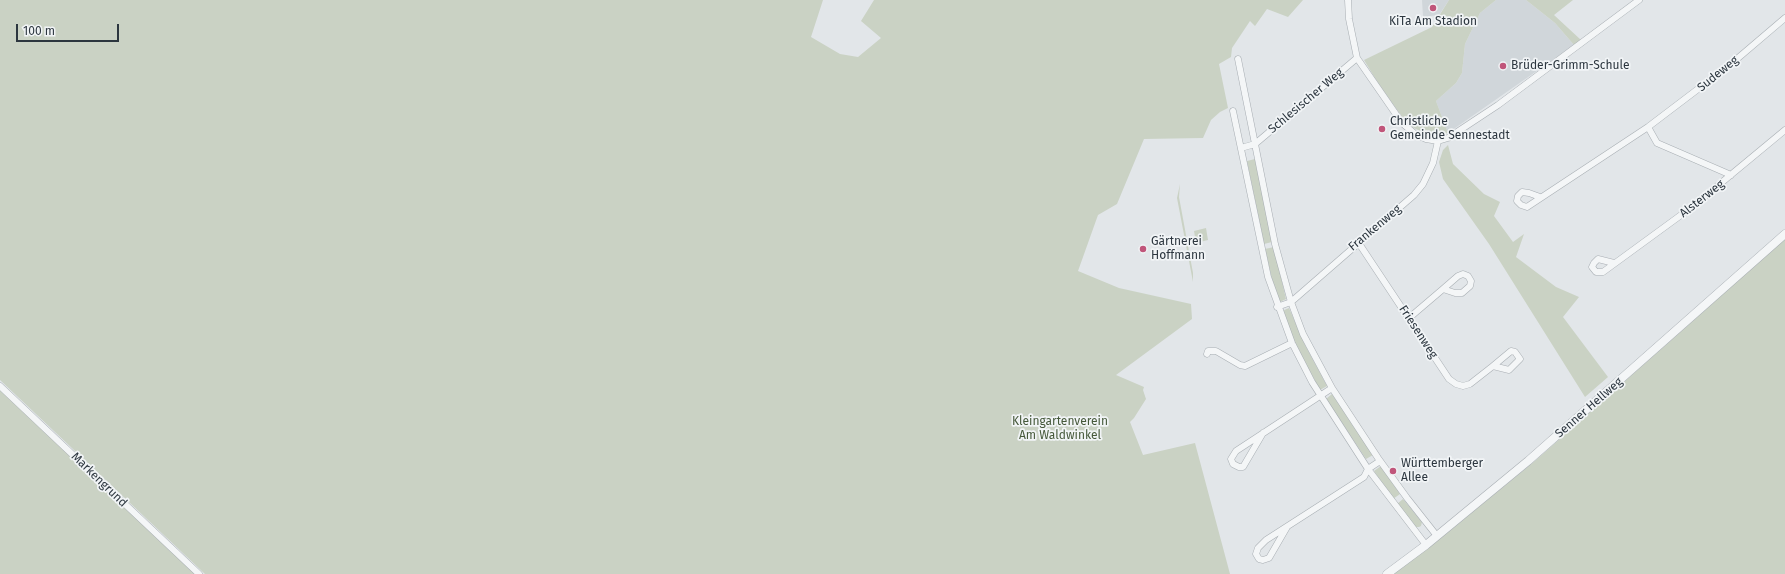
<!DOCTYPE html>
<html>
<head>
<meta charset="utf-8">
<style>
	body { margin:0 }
	#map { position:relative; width:1785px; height:574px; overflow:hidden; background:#e2e6e9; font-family:"Fira Sans",sans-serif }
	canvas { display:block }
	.scale { position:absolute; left:16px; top:24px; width:103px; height:18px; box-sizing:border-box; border:2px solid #2c363f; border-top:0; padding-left:5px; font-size:12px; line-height:14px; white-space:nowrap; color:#2c363f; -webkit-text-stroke:3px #f1f4f6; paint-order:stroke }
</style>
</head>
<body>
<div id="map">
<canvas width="1785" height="574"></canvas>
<div class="scale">100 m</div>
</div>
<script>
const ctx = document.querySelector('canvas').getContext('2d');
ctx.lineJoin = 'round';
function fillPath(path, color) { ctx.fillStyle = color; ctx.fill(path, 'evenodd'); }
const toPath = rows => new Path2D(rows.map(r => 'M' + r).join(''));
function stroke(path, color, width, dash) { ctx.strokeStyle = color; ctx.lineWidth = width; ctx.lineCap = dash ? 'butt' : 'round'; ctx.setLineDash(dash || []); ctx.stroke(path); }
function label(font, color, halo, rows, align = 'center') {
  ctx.font = font + ' "Fira Sans",sans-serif'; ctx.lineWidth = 3.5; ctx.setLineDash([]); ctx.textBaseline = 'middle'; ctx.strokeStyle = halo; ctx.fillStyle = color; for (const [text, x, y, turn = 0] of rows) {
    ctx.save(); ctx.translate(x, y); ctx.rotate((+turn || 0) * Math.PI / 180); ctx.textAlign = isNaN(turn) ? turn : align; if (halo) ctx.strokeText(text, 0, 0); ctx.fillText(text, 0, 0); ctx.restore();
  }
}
const built = toPath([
	[1422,0,1449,0,1439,15,1423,17],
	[1496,0,1526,0,1555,23,1574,45,1448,133,1436,101,1456,83,1462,73,1465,44,1480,13]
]);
const green = toPath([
	[0,0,823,0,811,37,840,54,858,57,881,38,861,21,874,0,1303,0,1288,17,1267,9,1255,26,1250,21,1232,48,1231,57,1219,64,1228,108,1220,112,1211,120,1203,138,1144,139,1117,204,1098,215,1078,271,1119,288,1191,304,1192,319,1116,375,1144,387,1143,390,1146,399,1134,418,1130,422,1143,455,1195,443,1230,574,205,574,0,380],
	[1449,0,1496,0,1480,13,1465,44,1462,73,1456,83,1436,101,1448,133,1443,134,1426,134,1414,128,1405,121,1378,83,1364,60,1432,27],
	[1526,0,1573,0,1554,15,1581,40,1574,45,1555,23],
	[1448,145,1453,164,1484,194,1500,202,1494,216,1513,242,1524,234,1516,257,1556,287,1579,297,1563,317,1608,377,1585,397,1489,244,1443,179,1439,162,1443,150],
	[1255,159,1272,242,1264,244,1247,161],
	[1180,184,1179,197,1193,273,1193,282,1177,198],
	[1206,228,1208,240,1196,243,1194,231],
	[1785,239,1785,574,1393,574,1442,537,1536,460],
	[1274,247,1286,299,1280,302,1272,279,1265,249],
	[1289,308,1305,345,1327,386,1320,390,1294,342,1282,311],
	[0,389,195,574,0,574],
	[1332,394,1373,455,1366,459,1326,399],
	[1381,466,1400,494,1393,499,1374,471],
	[1403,499,1422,522,1421,526,1419,527,1416,527,1397,504]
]);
const minor = toPath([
	[1348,0,1349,19,1357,58,1402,123,1415,134,1426,139,1438,141,1448,138,1498,105,1639,0],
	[1238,59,1275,244,1291,302,1303,334,1332,388,1378,458,1407,498,1437,536],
	[1233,111,1268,277,1292,343,1312,382,1368,469,1426,545],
	[1648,127,1657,143,1731,175],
	[1241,148,1255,144,1357,58],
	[1540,197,1529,193,1522,192,1518,196,1517,201,1521,205,1527,207,1648,127,1731,64,1785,18],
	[1358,242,1449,379,1456,384,1463,386,1470,384,1493,366,1509,370,1520,359,1515,352,1511,351,1493,366],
	[1614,263,1598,259,1594,263,1592,267,1596,272,1603,272,1692,207,1785,130],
	[1277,307,1291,302,1414,195,1423,184,1433,163,1438,141],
	[1409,318,1443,289,1455,293,1462,293,1470,286,1471,281,1468,276,1463,274,1458,276,1443,289],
	[1207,354,1208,351,1216,351,1240,365,1245,366,1292,343],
	[0,386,199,574],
	[1263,433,1243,467,1239,467,1233,464,1231,459,1236,451,1332,388],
	[1287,527,1269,558,1263,560,1259,559,1256,554,1258,548,1266,540,1364,477,1368,469,1380,461]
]);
const tertiary = toPath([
	[1387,574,1426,545,1528,461,1785,234]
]);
const markers = [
	[1433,8,4,"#c0557a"],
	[1503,66,4,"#c0557a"],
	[1382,129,4,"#c0557a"],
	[1143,249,4,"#c0557a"],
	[1393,471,4,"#c0557a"]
];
const poiNames = [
	["KiTa Am Stadion",1433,22,"center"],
	["Brüder-Grimm-Schule",1511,66],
	["Christliche",1390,122],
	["Gemeinde Sennestadt",1390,136],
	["Gärtnerei",1151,242],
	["Hoffmann",1151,256],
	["Württemberger",1401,464],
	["Allee",1401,478]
];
const streetNames = [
	["Sudeweg",1718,74,-39],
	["Schlesischer Weg",1306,101,-40],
	["Alsterweg",1702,199,-38],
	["Frankenweg",1375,228,-40],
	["Friesenweg",1418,332,57],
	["Senner Hellweg",1589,408,-41],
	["Markengrund",99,480,44]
];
const parkNames = [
	["Kleingartenverein",1060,422],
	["Am Waldwinkel",1060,436]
];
fillPath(built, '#d0d6da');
fillPath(green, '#cad2c4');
stroke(minor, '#a8aeb3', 7);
stroke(tertiary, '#a8aeb3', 9);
stroke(minor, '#f4f6f7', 6);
stroke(tertiary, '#f4f6f7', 8);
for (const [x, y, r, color] of markers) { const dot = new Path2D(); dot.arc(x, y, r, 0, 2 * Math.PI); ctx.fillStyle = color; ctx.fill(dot); stroke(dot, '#f1f4f6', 1.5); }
label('12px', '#2c363f', '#f1f4f6', poiNames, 'left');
label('12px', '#2c363f', '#f1f4f6', streetNames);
label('12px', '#46593b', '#f1f4f6', parkNames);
</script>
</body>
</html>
